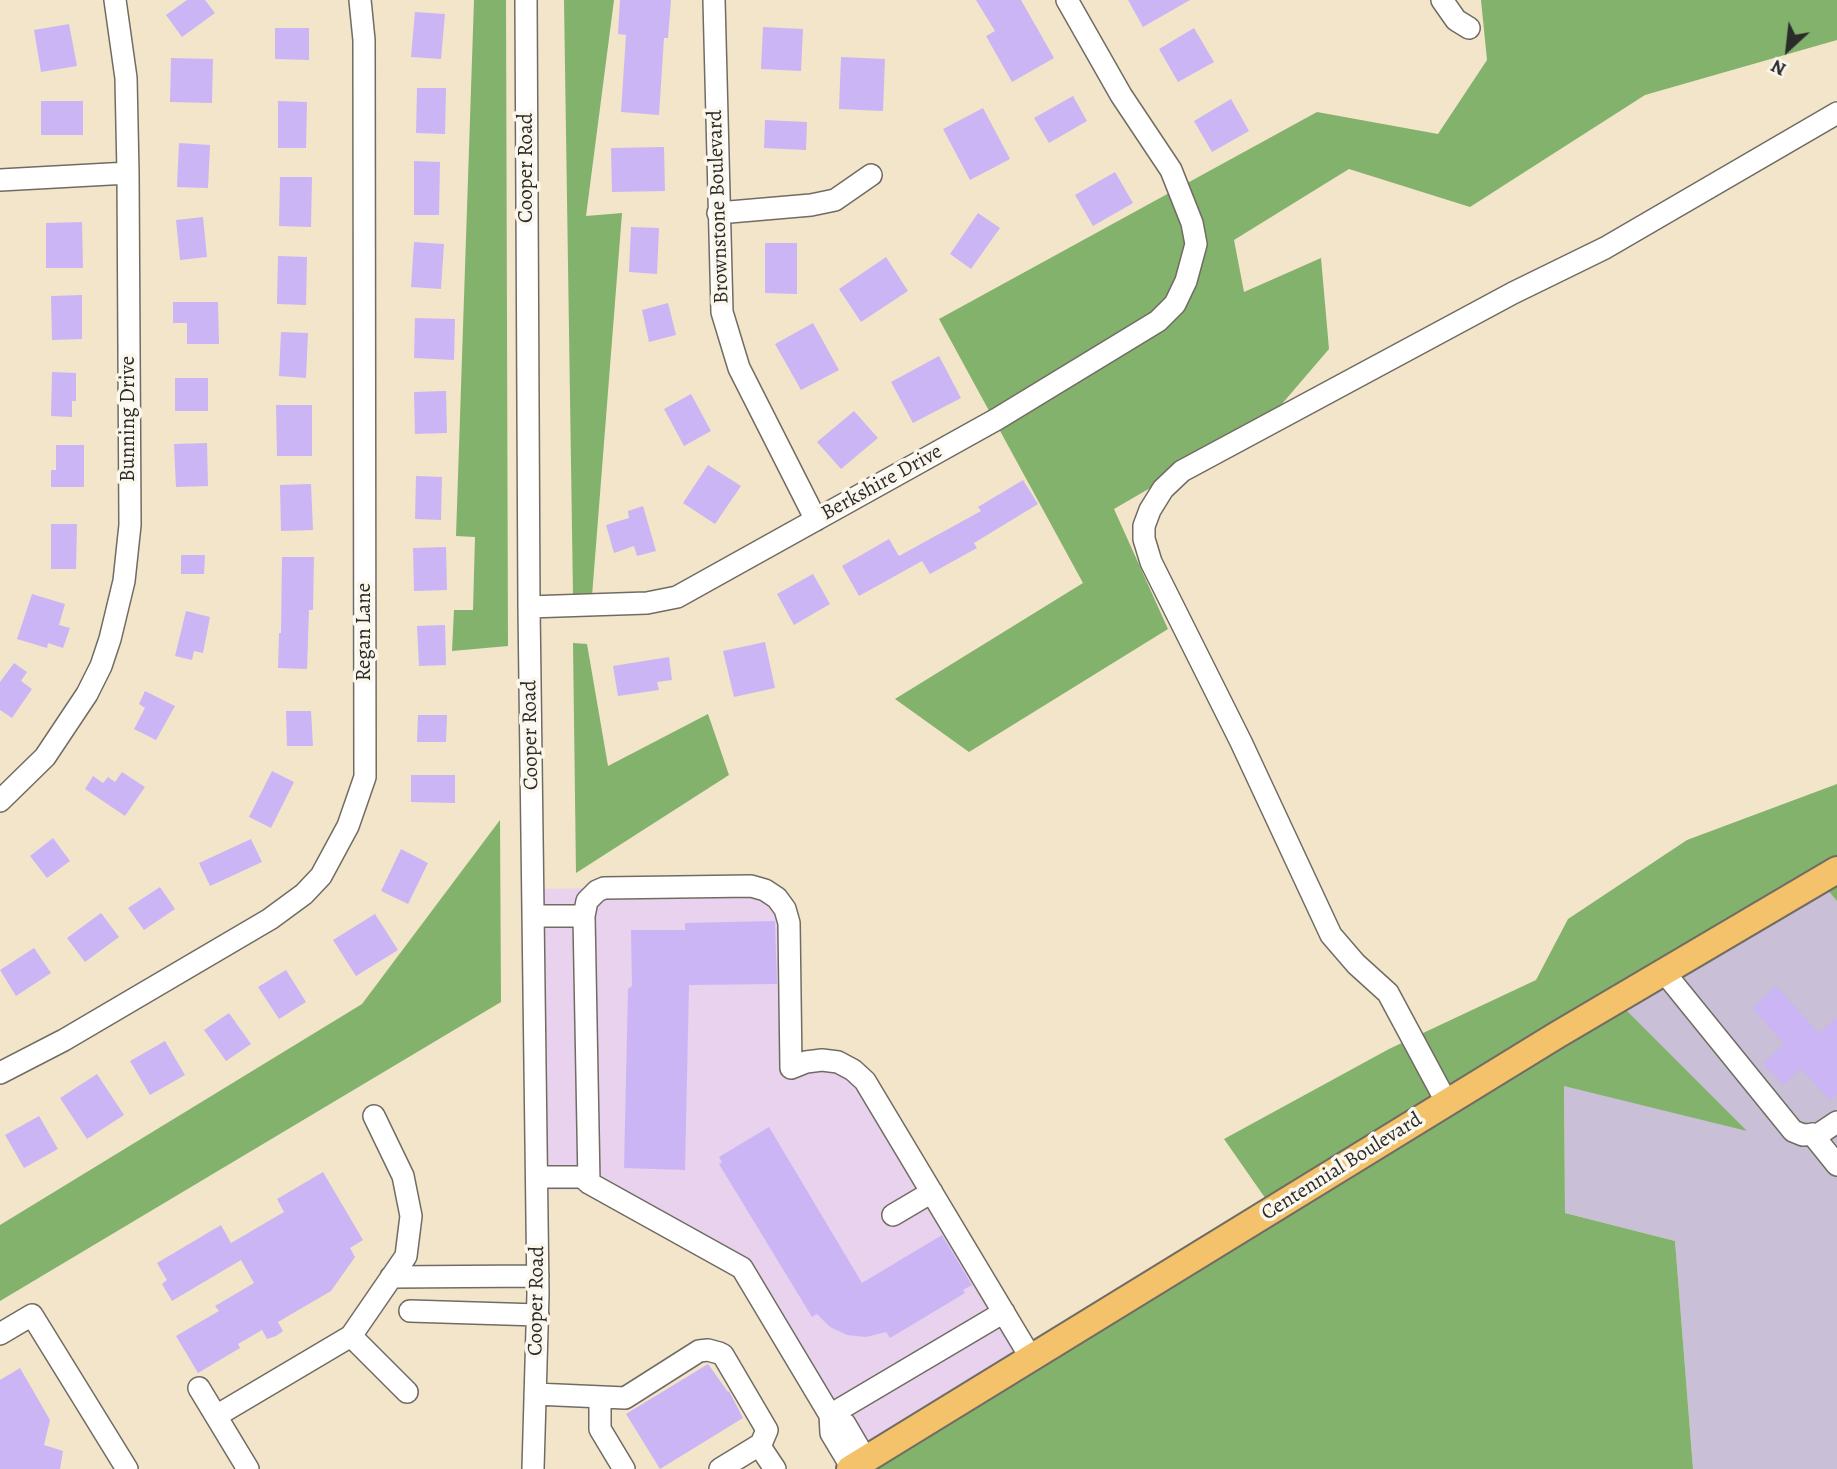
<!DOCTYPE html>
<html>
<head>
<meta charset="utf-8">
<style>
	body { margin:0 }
	#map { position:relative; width:1837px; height:1469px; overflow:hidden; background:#f2e5ca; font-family:Alegreya,serif }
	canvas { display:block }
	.north { position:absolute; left:1753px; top:14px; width:70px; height:70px; -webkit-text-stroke:5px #fbf7ec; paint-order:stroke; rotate:207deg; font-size:19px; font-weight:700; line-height:28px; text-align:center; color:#2b2b2b }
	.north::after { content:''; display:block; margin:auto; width:24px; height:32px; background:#2b2b2b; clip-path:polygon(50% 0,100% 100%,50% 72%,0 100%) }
</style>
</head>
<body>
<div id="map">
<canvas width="1837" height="1469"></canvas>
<div class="north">N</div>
</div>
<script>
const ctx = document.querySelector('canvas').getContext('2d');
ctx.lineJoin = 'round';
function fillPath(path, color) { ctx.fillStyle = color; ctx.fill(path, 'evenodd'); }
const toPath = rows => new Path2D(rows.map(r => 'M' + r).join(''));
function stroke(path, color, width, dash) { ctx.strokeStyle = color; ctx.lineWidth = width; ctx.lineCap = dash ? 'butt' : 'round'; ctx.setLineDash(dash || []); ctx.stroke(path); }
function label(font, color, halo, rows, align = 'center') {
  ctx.font = font + ' Alegreya,serif'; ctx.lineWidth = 7; ctx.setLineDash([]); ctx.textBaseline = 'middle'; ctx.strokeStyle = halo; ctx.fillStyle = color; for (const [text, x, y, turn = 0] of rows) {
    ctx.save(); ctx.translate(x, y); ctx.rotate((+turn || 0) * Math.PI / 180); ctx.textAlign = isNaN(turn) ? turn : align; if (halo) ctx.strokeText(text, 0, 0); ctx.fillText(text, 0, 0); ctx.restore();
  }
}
const built = toPath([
	[751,886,777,898,791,1068,853,1070,1031,1358,866,1460,742,1268,589,1183,581,1190,537,1190,534,889]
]);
const industrial = toPath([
	[1824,886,1837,901,1837,1469,1693,1469,1675,1241,1565,1213,1564,1085,1745,1130,1622,1007]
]);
const forest = toPath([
	[474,0,506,0,508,646,452,651,454,610,473,610,475,537,456,536],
	[564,0,614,0,586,216,622,213,592,596,573,595],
	[1481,0,1837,0,1837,40,1645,95,1470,207,1349,169,1234,240,1244,292,1321,258,1329,349,1269,419,1114,509,1168,629,969,752,895,699,1083,583,939,319,1317,112,1438,134,1487,60],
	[573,643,587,644,608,766,708,714,729,775,576,873],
	[1837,784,1837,901,1824,886,1623,1007,1747,1131,1564,1086,1565,1213,1675,1241,1693,1469,850,1469,1277,1215,1224,1139,1389,1049,1536,980,1568,919,1687,840],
	[500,820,501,1002,0,1301,0,1225,362,1004]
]);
const building = toPath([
	[187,0,205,0,215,13,182,37,166,15],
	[620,0,671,0,668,38,664,38,659,115,621,112,626,35,618,34],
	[976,0,1021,0,1054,58,1012,82,986,36,995,31],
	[1128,0,1190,0,1143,27],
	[415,12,445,14,441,59,411,57],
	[69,24,77,66,41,72,34,30],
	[763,27,803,29,801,71,761,69],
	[275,28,309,28,309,60,275,59],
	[1194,28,1214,62,1178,82,1159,49],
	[841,57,885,59,883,111,839,109],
	[171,58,213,59,212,103,170,102],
	[417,88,446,88,445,134,416,133],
	[1073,96,1087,121,1049,143,1034,118],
	[1231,99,1249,131,1212,152,1194,121],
	[41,101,83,101,83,135,41,135],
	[278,101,307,102,306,148,278,148],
	[983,108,1010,159,970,180,943,129],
	[765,120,807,122,806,150,764,148],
	[179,143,210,145,208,188,177,187],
	[664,147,665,191,612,192,611,148],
	[414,161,440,162,439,215,414,215],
	[1115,172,1133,203,1093,226,1075,195],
	[280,177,312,177,311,227,279,226],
	[978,213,1000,228,971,269,950,254],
	[203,217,207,257,180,260,176,220],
	[82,222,83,268,46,268,46,223],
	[631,227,659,228,657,274,629,272],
	[414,242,444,244,441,289,411,287],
	[765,243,797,243,797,294,765,293],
	[278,256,307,257,306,305,277,304],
	[886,257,908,291,861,322,839,289],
	[82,295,82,339,52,340,51,296],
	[173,302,218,302,219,344,187,344,187,323,173,323],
	[668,303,676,335,649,342,642,310],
	[415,318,455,319,454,360,414,358],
	[813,323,839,370,801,390,775,344],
	[281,332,308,333,306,378,279,376],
	[939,356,961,398,913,423,891,382],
	[52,372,76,373,76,401,72,401,72,417,51,416],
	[175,378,208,378,208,411,175,411],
	[446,391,447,433,415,434,414,392],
	[691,394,711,431,684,446,664,409],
	[276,405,312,405,312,456,277,456],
	[854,411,878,438,841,469,817,442],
	[207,443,208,486,176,487,174,444],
	[56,445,84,445,84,487,51,487,51,470,56,470],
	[708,465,741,486,715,524,683,503],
	[416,476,442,477,441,520,415,519],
	[1023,480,1038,504,974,543,977,548,930,574,922,561,859,596,842,566,889,539,899,556,981,511,978,507],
	[311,484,313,530,281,531,280,485],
	[643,506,656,551,637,556,634,546,614,553,606,525,629,518,628,511],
	[51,524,77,524,76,569,51,569],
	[446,547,447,590,414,591,413,548],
	[181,555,205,555,204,574,181,574],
	[282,557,314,557,313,610,309,610,307,669,278,668,279,633,281,633],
	[813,574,830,604,794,625,777,594],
	[32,594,65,604,59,625,70,628,63,648,48,643,47,648,17,639],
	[186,611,210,617,203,653,194,651,192,660,175,656],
	[445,625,446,665,419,666,417,626],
	[765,642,775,688,734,697,723,651],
	[669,657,672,680,657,682,659,690,618,696,613,666],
	[14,663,27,672,21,681,32,689,12,718,0,710,0,682],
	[145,691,175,706,156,740,134,729,145,708,139,704],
	[286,711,311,711,313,746,287,746],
	[418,715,447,715,446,742,417,742],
	[272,771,294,782,271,828,249,817],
	[122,772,145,787,125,816,85,789,93,776,103,783,108,777,115,782],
	[411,775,455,775,455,803,411,802],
	[53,838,70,861,47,878,30,856],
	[251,839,262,862,210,886,199,863],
	[401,849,428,863,408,904,381,891],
	[160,887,175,909,144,930,128,908],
	[101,913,119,937,85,962,67,938],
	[375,914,398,950,356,976,333,940],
	[775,921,777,984,689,985,685,1170,624,1168,628,989,632,986,631,930,685,930,685,923],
	[34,948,51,973,16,996,0,970],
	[286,970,306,1002,279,1019,258,987],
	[1776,986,1819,1033,1837,1017,1837,1094,1830,1100,1801,1069,1783,1085,1763,1063,1784,1044,1752,1008],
	[229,1013,251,1044,226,1061,204,1030],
	[165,1041,185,1075,150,1095,130,1061],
	[97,1074,124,1115,87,1139,60,1098],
	[39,1116,58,1149,24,1168,5,1135],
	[769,1127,862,1283,942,1235,972,1285,963,1290,965,1293,890,1338,886,1332,866,1337,847,1335,830,1327,817,1314,812,1317,719,1164,722,1162,719,1157],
	[323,1172,363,1240,350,1248,355,1257,331,1291,278,1322,283,1331,276,1336,267,1339,262,1330,238,1344,240,1348,198,1373,176,1336,219,1311,215,1306,254,1283,241,1260,172,1301,162,1284,167,1280,157,1263,221,1225,231,1243,284,1212,277,1199],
	[708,1364,728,1392,729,1391,743,1418,660,1469,626,1414],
	[20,1368,50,1420,44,1445,63,1451,60,1469,0,1469,0,1380]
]);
const minor = toPath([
	[526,0,529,607,538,1294,533,1469],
	[714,0,722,312,739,368,816,520],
	[1442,0,1456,20,1469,28],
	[0,180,128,173],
	[718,213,811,205,835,200,871,175],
	[529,607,647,603,677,597,997,419,1158,321,1175,304,1186,281,1196,244,1192,223,1171,170,1121,95,1067,0],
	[0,801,45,757,87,694,101,666,110,639,124,581,130,525,128,173,126,78,115,0],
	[534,916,584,916],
	[1664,972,1793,1131,1803,1135,1819,1134,1837,1122],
	[0,1073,64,1040,270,919,304,894,321,876,348,826,365,777,364,40,360,0],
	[1447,1103,1388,993,1356,964,1331,935,1241,742,1151,562,1144,539,1144,526,1150,510,1163,489,1182,471,1513,293,1605,248,1837,113],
	[1812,1134,1837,1165],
	[537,1177,582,1177,589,1183,742,1268,830,1415,831,1433,852,1468],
	[589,1183,584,916,587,901,597,891,604,888,751,886,765,890,777,898,785,909,789,923,791,1068,806,1062,822,1060,838,1062,853,1070,865,1081,1031,1358],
	[893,1215,932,1192],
	[391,1277,538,1276],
	[410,1311,538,1315],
	[0,1334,32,1315,127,1469],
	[351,1336,407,1392],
	[199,1388,248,1469],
	[535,1394,625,1398,699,1351,708,1350,719,1353,723,1355,767,1430,761,1444,720,1469],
	[600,1398,600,1429,624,1469],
	[830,1415,1004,1312],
	[830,1415,845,1424,866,1460],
	[216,1416,351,1336,406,1256,411,1216,403,1176,374,1116],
	[759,1445,775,1469]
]);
const major = toPath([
	[850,1469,1557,1035,1837,870]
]);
const streetNames = [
	["Cooper Road",527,168,-90],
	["Brownstone Boulevard",719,207,-92],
	["Bunning Drive",129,419,-90],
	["Berkshire Drive",882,483,-29],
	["Regan Lane",365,632,-90],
	["Cooper Road",531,735,-91],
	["Centennial Boulevard",1342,1167,-32],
	["Cooper Road",537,1301,-89]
];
fillPath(built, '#e8d2ee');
fillPath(industrial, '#c9bfd7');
fillPath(forest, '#82b26c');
fillPath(building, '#cbb5f5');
stroke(minor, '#716c63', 24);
stroke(major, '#716c63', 30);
stroke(minor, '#fff', 21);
stroke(major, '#f4c26a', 26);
label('21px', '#2b2b2b', '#fbf7ec', streetNames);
</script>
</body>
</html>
